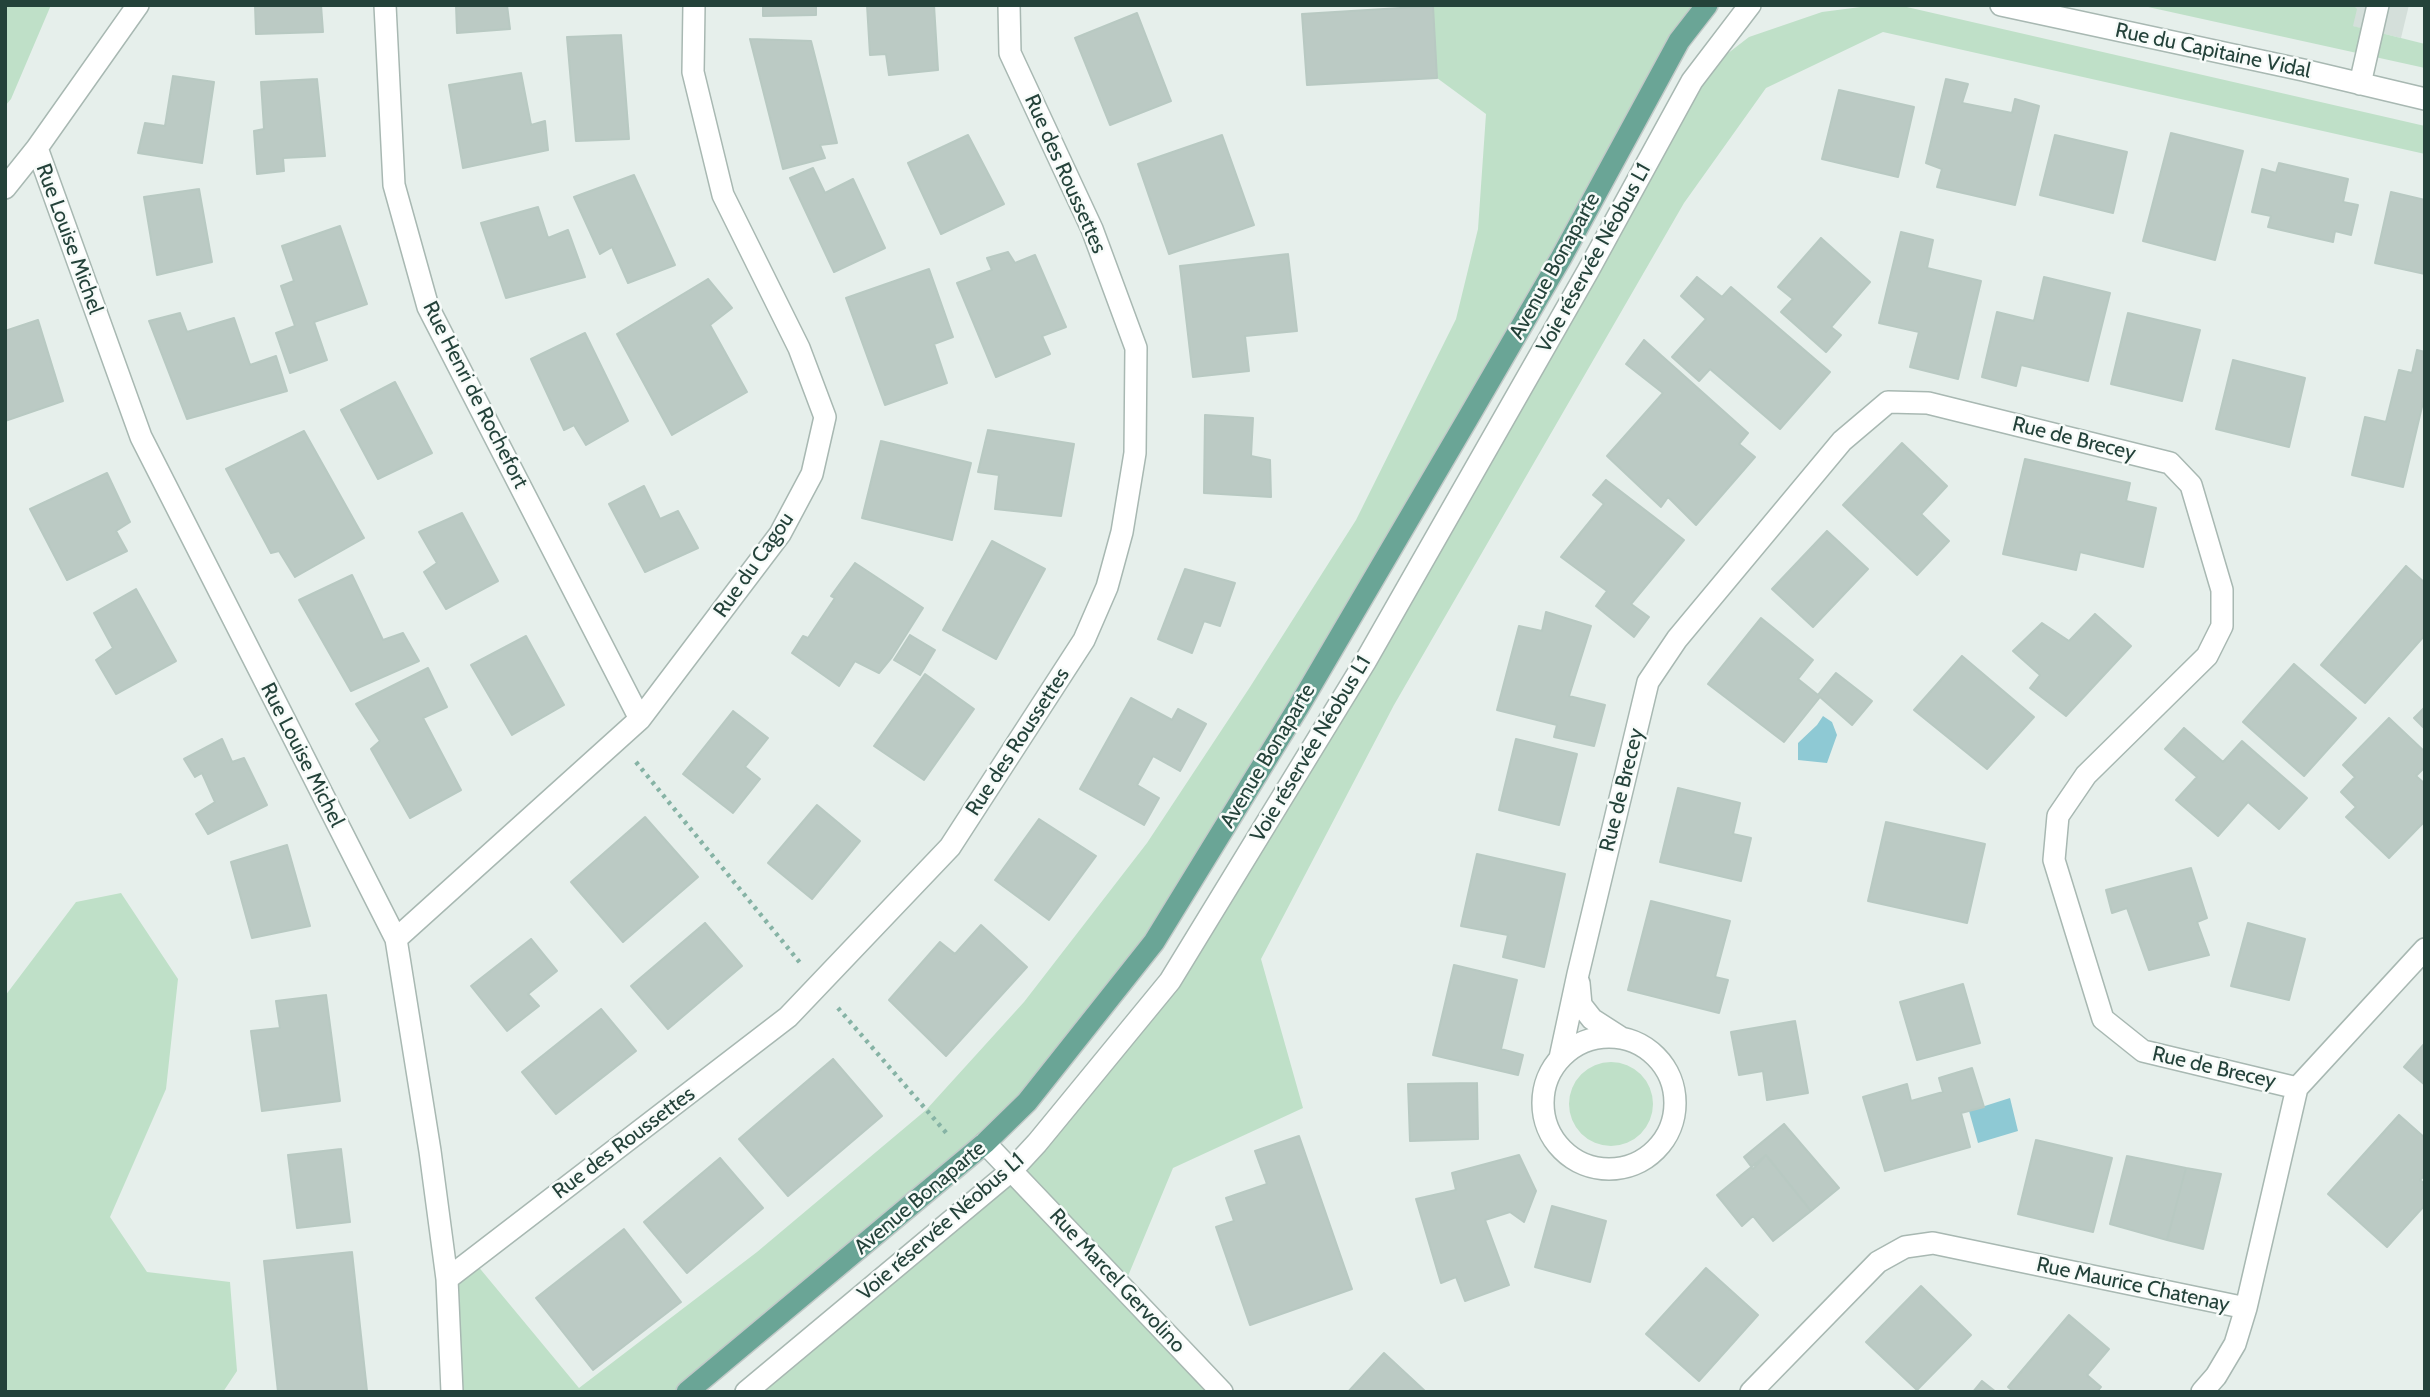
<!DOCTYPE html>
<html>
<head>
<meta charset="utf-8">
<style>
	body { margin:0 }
	#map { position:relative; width:2430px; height:1397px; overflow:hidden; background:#e6efeb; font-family:Cabin,sans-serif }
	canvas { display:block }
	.frame { position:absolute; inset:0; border:7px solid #24423a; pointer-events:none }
</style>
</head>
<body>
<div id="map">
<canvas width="2430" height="1397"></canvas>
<div class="frame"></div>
</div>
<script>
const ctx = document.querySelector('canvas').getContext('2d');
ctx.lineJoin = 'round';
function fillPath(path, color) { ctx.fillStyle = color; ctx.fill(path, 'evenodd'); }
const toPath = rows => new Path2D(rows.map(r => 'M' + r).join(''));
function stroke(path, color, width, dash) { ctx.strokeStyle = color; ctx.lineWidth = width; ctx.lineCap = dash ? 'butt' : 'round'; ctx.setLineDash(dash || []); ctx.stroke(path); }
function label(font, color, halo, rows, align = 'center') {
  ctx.font = font + ' Cabin,sans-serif'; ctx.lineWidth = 5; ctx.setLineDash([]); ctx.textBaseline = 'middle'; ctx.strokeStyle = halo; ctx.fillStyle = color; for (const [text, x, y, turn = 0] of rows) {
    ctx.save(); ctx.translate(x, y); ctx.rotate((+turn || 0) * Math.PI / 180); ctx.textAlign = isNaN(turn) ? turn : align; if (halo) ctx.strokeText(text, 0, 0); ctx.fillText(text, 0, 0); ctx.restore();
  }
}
const built = toPath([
	[2265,5,2409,5,2401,38]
]);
const green = toPath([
	[5,5,51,5,11,99,5,106],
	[1433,5,1707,5,1154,942,1027,1102,687,1392,452,1392,447,1279,472,1259,579,1388,757,1252,926,1110,1024,1002,1147,843,1250,687,1356,520,1456,319,1478,229,1486,114,1437,78],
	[1876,5,1898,5,2425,126,2425,154,1883,32,1766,88,1684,203,1394,705,1261,959,1303,1108,1173,1168,1123,1288,1222,1392,746,1392,1012,1170,1170,981,1692,81,1749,37,1822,12],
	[2139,5,2353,5,2357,9,2353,26,2425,44,2425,68],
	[121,893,178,979,166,1089,110,1217,147,1272,230,1282,237,1371,223,1392,5,1392,5,996,76,902],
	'1569 1104a42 42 0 1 1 84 0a42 42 0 1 1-84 0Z'
]);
const water = toPath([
	[1823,716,1832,722,1837,735,1827,763,1798,760,1798,743,1817,725],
	[2010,1098,2018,1131,1978,1143,1969,1111]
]);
const building = toPath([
	[255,5,321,5,323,32,256,34,255,5],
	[456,5,507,5,510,29,457,33,456,5],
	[763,5,816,5,816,15,763,16,763,5],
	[867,5,934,5,938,70,889,75,886,54,870,55,867,5],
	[1433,6,1437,78,1307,85,1302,14,1433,6],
	[1137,13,1171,101,1110,125,1075,38,1137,13],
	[621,35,629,139,576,141,567,37,621,35],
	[750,39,811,41,837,143,820,145,825,158,783,169,750,39],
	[521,73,531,125,545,121,548,150,463,168,449,85,521,73],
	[173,76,214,82,202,163,138,153,145,123,165,126,173,76],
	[317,79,325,156,283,158,284,171,257,174,254,131,264,129,261,82,317,79],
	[1946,79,1968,84,1962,103,2012,113,2015,99,2039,106,2015,205,1937,187,1942,169,1926,163,1946,79],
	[1839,90,1914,107,1898,177,1822,159,1839,90],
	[2171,133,2243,151,2215,260,2143,241,2171,133],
	[968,135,1004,204,941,234,908,163,968,135],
	[1222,135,1254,225,1169,254,1138,164,1222,135],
	[2055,135,2127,152,2113,213,2040,195,2055,135],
	[2279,163,2348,179,2343,202,2358,205,2351,235,2335,231,2333,242,2268,227,2271,216,2252,212,2262,169,2276,173,2279,163],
	[813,168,825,193,853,179,885,248,834,272,790,178,813,168],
	[634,175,675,265,628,283,612,247,600,254,574,197,634,175],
	[199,189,212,262,157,275,144,197,199,189],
	[2391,192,2425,200,2425,274,2375,263,2391,192],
	[538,207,548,238,568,230,585,277,506,298,481,223,538,207],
	[340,226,367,304,314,322,327,360,290,373,276,333,295,326,281,286,294,281,282,246,340,226],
	[1901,232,1933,240,1927,268,1981,281,1958,379,1910,367,1919,332,1879,323,1901,232],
	[1821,238,1870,282,1831,327,1841,335,1826,352,1781,312,1793,299,1778,287,1821,238],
	[1008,252,1015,263,1035,255,1066,327,1042,336,1050,354,996,377,957,283,992,270,987,258,1008,252],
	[1288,254,1297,331,1245,336,1249,371,1193,377,1180,266,1288,254],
	[929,269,953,337,934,344,947,383,885,405,846,298,929,269],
	[1697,277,1722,297,1731,287,1830,372,1780,429,1710,369,1699,381,1672,357,1706,319,1681,296,1697,277],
	[2044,277,2110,293,2088,381,2021,365,2016,386,1982,377,1997,312,2034,321,2044,277],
	[708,279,732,308,710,325,747,392,672,435,617,334,708,279],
	[180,313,187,332,234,318,250,365,276,356,287,391,187,419,149,321,180,313],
	[2128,313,2200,330,2182,401,2111,384,2128,313],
	[38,320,63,401,5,421,5,331,38,320],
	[585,333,628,421,586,445,574,425,564,430,531,359,585,333],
	[1644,340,1748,433,1739,444,1755,457,1696,525,1668,497,1661,507,1607,456,1663,393,1626,364,1644,340],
	[2417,350,2425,352,2425,394,2403,487,2352,475,2365,417,2386,422,2399,370,2412,373,2417,350],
	[2233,360,2305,378,2289,447,2216,429,2233,360],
	[395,382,432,453,378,479,341,410,395,382],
	[1205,415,1253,418,1251,456,1270,460,1271,497,1204,493,1205,415],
	[988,430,1074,444,1061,516,995,509,999,475,978,472,988,430],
	[304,431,364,538,295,577,279,551,271,553,226,469,304,431],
	[881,441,971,463,952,540,862,518,881,441],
	[1902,443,1947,486,1921,514,1949,541,1917,575,1843,505,1902,443],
	[2025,459,2130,483,2126,501,2156,508,2143,567,2080,552,2076,570,2003,554,2025,459],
	[107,473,130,522,116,531,127,551,67,580,30,509,107,473],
	[1606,480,1684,540,1631,604,1649,617,1634,637,1596,606,1607,591,1561,557,1604,504,1593,495,1606,480],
	[644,486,660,519,678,511,698,548,645,572,609,504,644,486],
	[462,513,498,581,446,609,424,572,437,563,419,532,462,513],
	[1827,531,1868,569,1813,627,1772,589,1827,531],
	[992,541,1045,569,996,659,943,630,992,541],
	[855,563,923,608,892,657,879,673,855,661,839,686,792,653,803,636,808,638,835,598,831,596,855,563],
	[2406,566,2425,583,2425,635,2365,703,2321,665,2406,566],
	[1185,569,1235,583,1220,626,1204,621,1192,653,1158,639,1185,569],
	[352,575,383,640,403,633,419,661,351,691,299,600,352,575],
	[136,589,176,661,116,694,96,660,113,648,94,613,136,589],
	[1546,612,1591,626,1569,696,1605,705,1594,746,1554,737,1557,725,1497,710,1519,626,1542,631,1546,612],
	[2095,614,2131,646,2066,716,2030,688,2040,675,2013,651,2042,623,2069,641,2095,614],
	[1761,618,1813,660,1798,679,1818,695,1836,673,1872,701,1852,725,1820,697,1784,742,1708,684,1761,618],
	[910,635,935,650,920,675,894,660,910,635],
	[526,636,564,705,512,735,471,665,526,636],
	[1962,656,2034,717,1987,769,1914,710,1962,656],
	[2294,664,2356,718,2304,776,2243,722,2294,664],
	[428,668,447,707,423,718,461,790,410,818,371,749,380,741,356,704,428,668],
	[925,674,974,709,924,780,874,746,925,674],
	[1131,698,1172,720,1178,709,1206,724,1180,771,1153,756,1137,785,1159,798,1144,825,1080,789,1131,698],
	[2425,707,2425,729,2414,718,2425,707],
	[733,711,768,738,745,767,760,779,733,813,683,774,733,711],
	[2389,718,2425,752,2425,767,2416,776,2425,784,2425,821,2389,858,2346,817,2356,807,2341,792,2355,777,2343,765,2389,718],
	[2184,728,2223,762,2242,741,2307,798,2279,829,2248,802,2218,836,2176,800,2197,777,2165,749,2184,728],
	[222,739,232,762,244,758,267,805,208,834,196,814,215,802,202,773,195,777,184,759,222,739],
	[1516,739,1577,754,1559,825,1499,810,1516,739],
	[1678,788,1740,803,1733,834,1751,838,1741,881,1660,862,1678,788],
	[817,805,860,841,812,899,768,863,817,805],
	[645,817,698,877,623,942,571,882,645,817],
	[1039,819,1096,856,1049,920,995,880,1039,819],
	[1886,822,1985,844,1967,923,1868,901,1886,822],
	[287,845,310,926,252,938,231,862,287,845],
	[1477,854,1565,874,1544,967,1503,957,1508,935,1461,926,1477,854],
	[2191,868,2207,918,2197,922,2209,955,2149,970,2127,908,2112,913,2106,890,2191,868],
	[1651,901,1730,921,1715,977,1728,980,1719,1013,1628,990,1651,901],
	[705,923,742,966,668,1029,631,986,705,923],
	[2248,923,2305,939,2289,1000,2231,986,2248,923],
	[981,925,1027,967,946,1056,889,1000,940,942,955,954,981,925],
	[531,939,557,971,528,994,539,1006,507,1031,471,986,531,939],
	[1454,965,1517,980,1501,1049,1523,1055,1518,1075,1433,1055,1454,965],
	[1963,984,1980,1043,1917,1060,1900,1002,1963,984],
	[326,995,340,1101,262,1111,251,1031,280,1028,276,1001,326,995],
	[601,1009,636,1051,556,1114,522,1072,601,1009],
	[1795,1021,1808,1093,1767,1100,1763,1071,1739,1075,1731,1032,1795,1021],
	[2425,1043,2425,1085,2404,1067,2425,1043],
	[833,1059,882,1116,788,1196,739,1139,833,1059],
	[1972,1068,1984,1107,1961,1113,1970,1147,1885,1171,1863,1097,1907,1084,1911,1101,1943,1092,1939,1078,1972,1068],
	[1477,1083,1478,1139,1410,1141,1408,1084,1477,1083],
	[2399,1115,2425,1138,2425,1175,2420,1180,2425,1184,2425,1205,2387,1247,2328,1194,2399,1115],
	[1784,1124,1839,1188,1811,1211,1766,1155,1753,1169,1744,1157,1784,1124],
	[1299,1136,1352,1289,1250,1325,1216,1227,1234,1221,1226,1198,1267,1184,1255,1151,1299,1136],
	[2036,1140,2112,1158,2093,1232,2018,1214,2036,1140],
	[341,1149,350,1222,297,1228,288,1155,341,1149],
	[1519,1155,1536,1191,1524,1222,1510,1212,1485,1220,1509,1285,1465,1301,1456,1277,1441,1283,1416,1199,1456,1190,1452,1173,1519,1155],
	[1766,1155,1811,1211,1773,1241,1753,1216,1742,1226,1717,1195,1766,1155],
	[2127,1156,2186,1168,2167,1240,2110,1224,2127,1156],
	[720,1158,763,1208,687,1273,644,1222,720,1158],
	[2186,1168,2221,1174,2203,1249,2167,1240,2186,1168],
	[1552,1206,1606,1221,1590,1282,1535,1267,1552,1206],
	[624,1229,681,1302,593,1370,536,1298,624,1229],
	[352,1252,367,1391,278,1392,264,1261,352,1252],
	[1706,1268,1758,1315,1699,1381,1646,1334,1706,1268],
	[1921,1286,1971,1335,1917,1390,1866,1342,1921,1286],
	[2069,1315,2109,1349,2087,1375,2101,1387,2097,1392,2014,1392,2008,1387,2069,1315],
	[1384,1353,1426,1392,1348,1392,1384,1353],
	[1982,1381,1996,1392,1973,1392,1982,1381]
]);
const path = toPath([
	[636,762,801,964],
	[838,1008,949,1136]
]);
const minor = toPath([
	[138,5,37,148,141,437,396,939,430,1151,447,1279,452,1392],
	[385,5,394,185,428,307,640,719],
	[2001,5,2303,70,2425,99],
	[2360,84,2378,5],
	[5,188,37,148],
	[396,939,640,719,780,534,812,474,825,417,799,348,723,195,693,72,694,5],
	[1579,983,1581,1005,1592,1019,1620,1037],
	'1543 1103a66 66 0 1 1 132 0a66 66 0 1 1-132 0Z',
	[1560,1058,1578,974,1648,682,1677,639,1842,441,1888,402,1928,403,2170,463,2191,485,2222,590,2222,626,2207,656,2086,775,2058,816,2054,860,2103,1019,2143,1051,2297,1088],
	[985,1143,1222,1392],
	[447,1279,788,1017,950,847,1084,640,1107,587,1122,532,1135,453,1136,348,1092,229,1010,53,1009,5],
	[746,1392,1012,1170,1037,1143,1170,981,1365,662,1588,271,1692,81,1750,5],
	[1751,1392,1878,1262,1905,1247,1933,1243,2246,1308,2297,1088,2425,949],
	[2202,1392,2216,1376,2235,1344,2246,1308]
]);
const major = toPath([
	[687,1392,985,1143,1027,1102,1154,942,1299,706,1468,418,1561,258,1679,41,1707,5]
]);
const streetNames = [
	["Rue du Capitaine Vidal",2213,51,12],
	["Rue des Roussettes",1065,174,66],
	["Rue Louise Michel",69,239,70],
	["Voie réservée Néobus L1",1594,258,-61],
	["Avenue Bonaparte",1555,266,-61],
	["Rue Henri de Rochefort",475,395,63],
	["Rue de Brecey",2074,439,14],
	["Rue du Cagou",754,565,-55],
	["Rue des Roussettes",1018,742,-57],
	["Voie réservée Néobus L1",1311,749,-59],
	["Rue Louise Michel",302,755,63],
	["Avenue Bonaparte",1268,756,-59],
	["Rue de Brecey",1622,790,-76],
	["Rue de Brecey",2214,1068,13],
	["Rue des Roussettes",624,1143,-37],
	["Avenue Bonaparte",920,1198,-40],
	["Voie réservée Néobus L1",941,1227,-41],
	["Rue Marcel Gervolino",1117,1281,47],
	["Rue Maurice Chatenay",2133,1285,12]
];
fillPath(built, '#d4dfda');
fillPath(green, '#bfe0c8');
fillPath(water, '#8ec9d4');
fillPath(building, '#bbcac4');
stroke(building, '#b8c9c2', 2);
stroke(minor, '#a8b8b2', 24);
stroke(major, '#c2cac8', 24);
stroke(path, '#86b3a5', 4.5, [3.5, 5]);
stroke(minor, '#fff', 21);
stroke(major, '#6aa596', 21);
label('21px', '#24423a', '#f7fbf9', streetNames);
</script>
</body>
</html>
